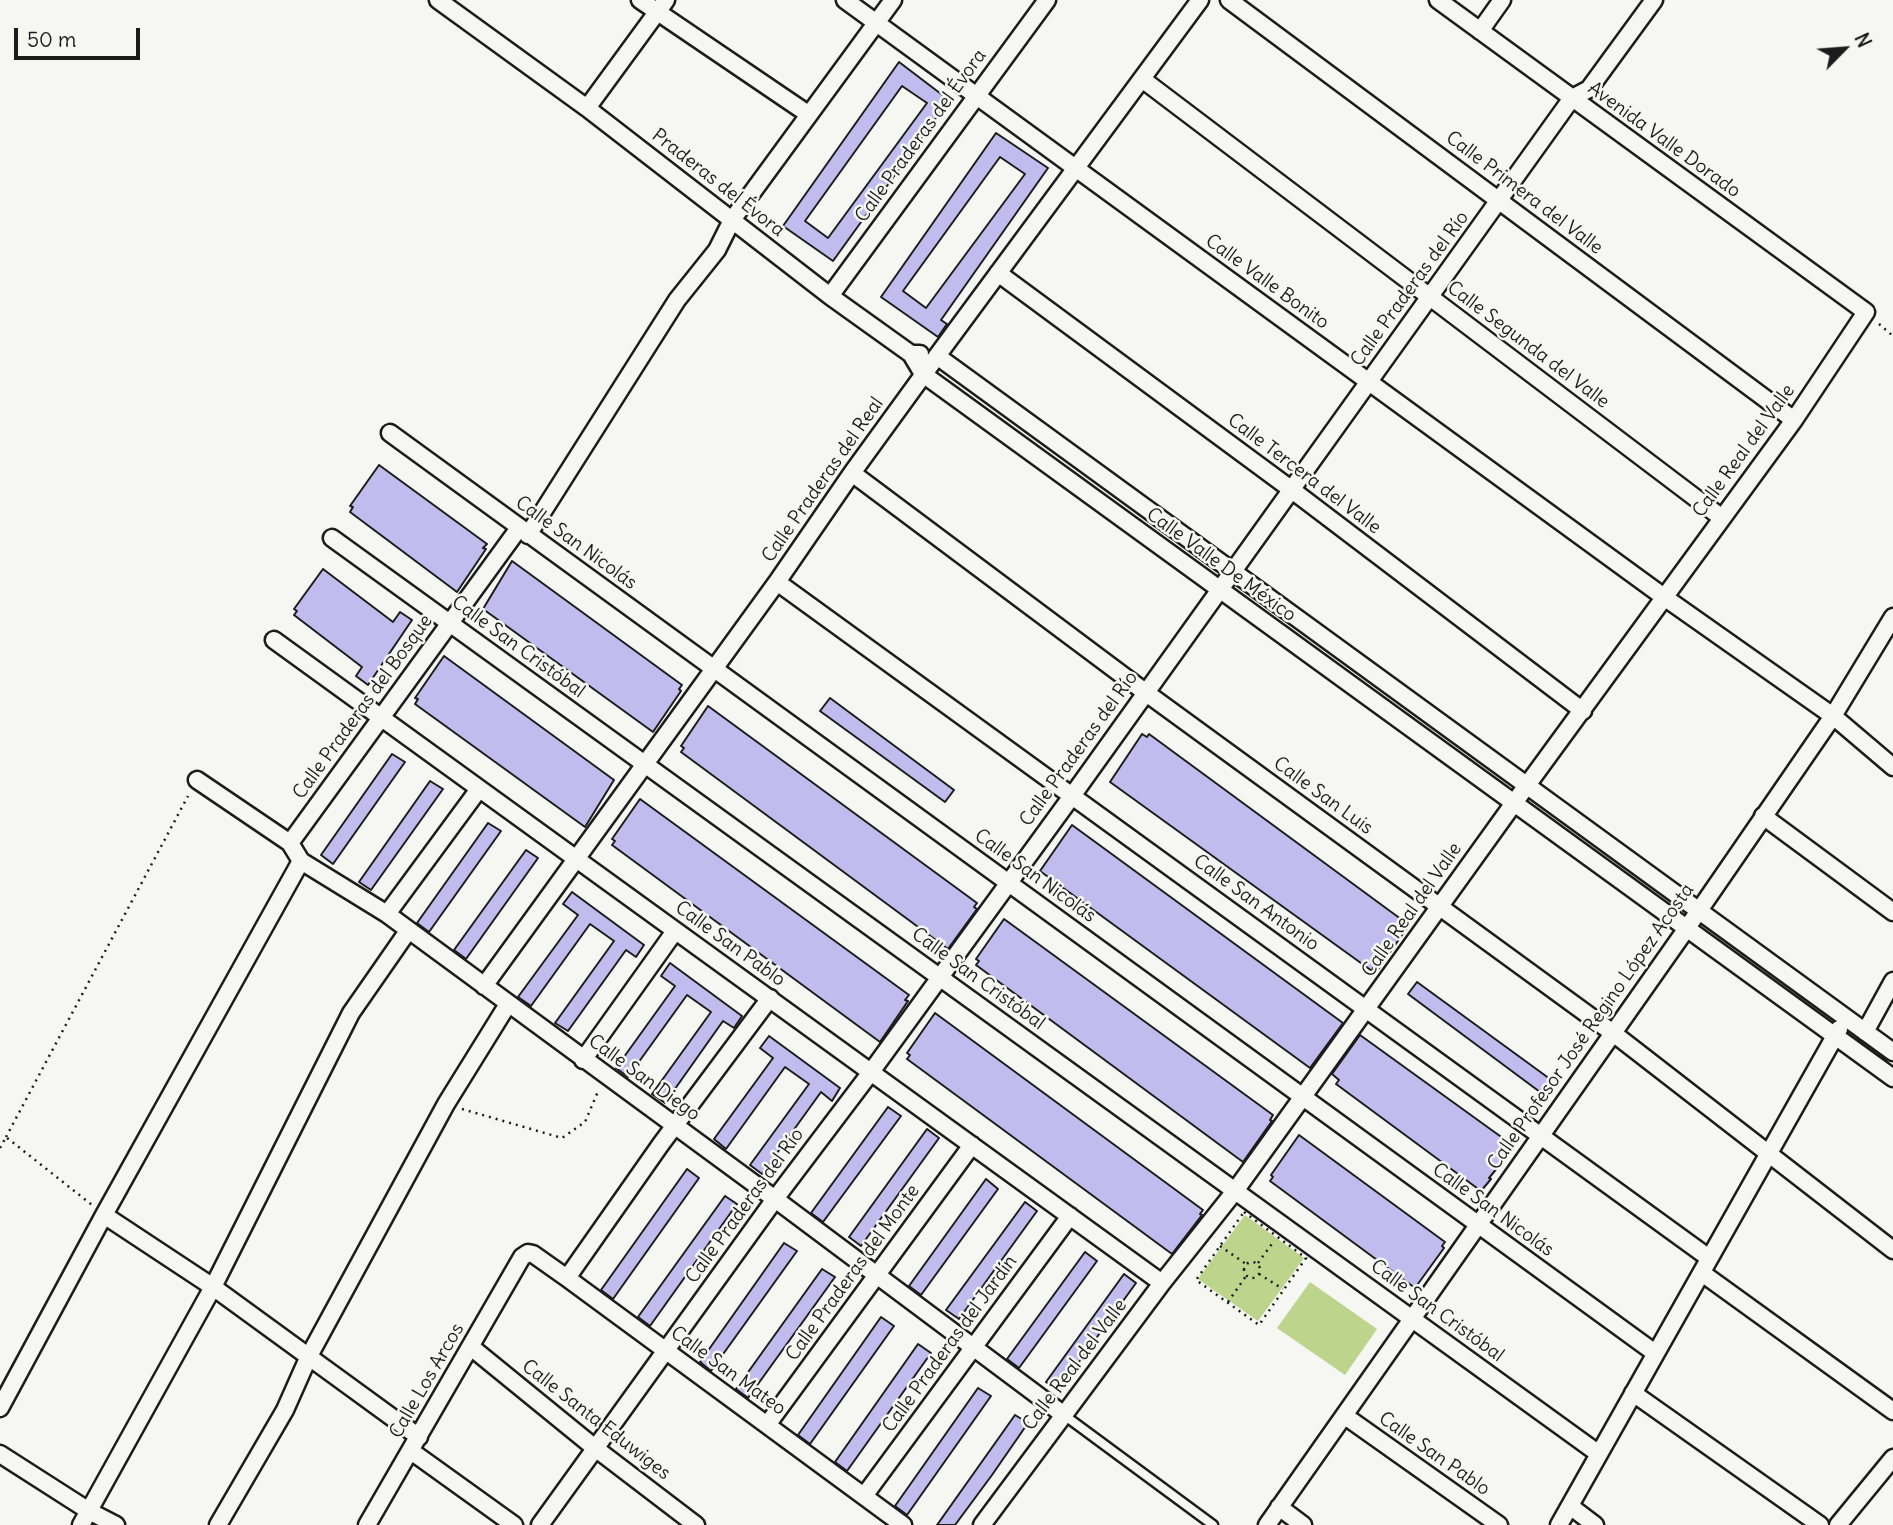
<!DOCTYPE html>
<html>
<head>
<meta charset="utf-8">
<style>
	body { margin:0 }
	#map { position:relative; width:1893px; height:1525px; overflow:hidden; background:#f6f6f2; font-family:Delius,sans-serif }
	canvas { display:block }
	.north { position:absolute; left:1809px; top:14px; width:70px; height:70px; -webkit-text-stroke:5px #f6f6f2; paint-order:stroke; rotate:65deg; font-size:19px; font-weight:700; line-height:28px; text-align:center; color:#1c1c1c }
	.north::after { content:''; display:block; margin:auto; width:24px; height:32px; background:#1c1c1c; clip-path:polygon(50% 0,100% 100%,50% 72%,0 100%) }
	.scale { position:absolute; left:14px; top:28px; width:126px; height:32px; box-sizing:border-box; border:4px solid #1c1c1c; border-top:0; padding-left:9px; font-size:21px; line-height:24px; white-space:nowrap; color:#1c1c1c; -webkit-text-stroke:5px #f6f6f2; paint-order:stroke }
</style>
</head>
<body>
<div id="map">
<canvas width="1893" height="1525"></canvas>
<div class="north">N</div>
<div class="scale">50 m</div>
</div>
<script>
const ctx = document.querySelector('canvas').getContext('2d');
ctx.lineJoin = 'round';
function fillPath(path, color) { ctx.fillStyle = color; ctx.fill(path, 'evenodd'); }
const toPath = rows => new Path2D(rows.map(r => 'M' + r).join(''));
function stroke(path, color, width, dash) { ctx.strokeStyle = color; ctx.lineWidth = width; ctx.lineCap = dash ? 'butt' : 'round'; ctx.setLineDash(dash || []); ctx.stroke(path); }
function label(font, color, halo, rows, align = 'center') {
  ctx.font = font + ' Delius,sans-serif'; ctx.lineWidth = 5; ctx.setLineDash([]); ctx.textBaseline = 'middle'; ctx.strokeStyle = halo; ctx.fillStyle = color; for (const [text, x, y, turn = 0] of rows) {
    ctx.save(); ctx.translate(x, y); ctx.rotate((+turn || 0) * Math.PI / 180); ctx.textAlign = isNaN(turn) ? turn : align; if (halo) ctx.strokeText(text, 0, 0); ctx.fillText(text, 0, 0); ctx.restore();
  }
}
const green = toPath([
	[1245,1215,1304,1258,1258,1321,1198,1279],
	[1310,1282,1377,1329,1345,1375,1277,1328]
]);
const building = toPath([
	[899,62,949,100,833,261,783,226,899,62],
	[902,86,927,103,828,238,805,221,902,86],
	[996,133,1048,168,941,320,947,324,938,337,881,297,996,133],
	[1000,157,1025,174,926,308,903,291,1000,157],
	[379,465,487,544,483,548,486,549,457,592,350,512,353,507,350,506,379,465],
	[512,561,682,685,679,689,681,691,653,732,483,609,512,561],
	[323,569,393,622,400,612,412,620,368,685,356,676,362,667,294,615,297,611,294,609,323,569],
	[444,656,614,780,585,827,415,704,418,699,415,698,444,656],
	[830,698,954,790,945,802,820,711,830,698],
	[708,706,977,903,974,907,977,909,948,949,681,752,684,748,681,746,708,706],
	[1142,734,1147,737,1149,734,1409,925,1377,971,1373,968,1372,971,1110,782,1142,734],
	[392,754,405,762,333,864,321,855,392,754],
	[430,781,443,789,371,890,359,882,430,781],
	[640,799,909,995,905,1000,908,1001,880,1042,612,845,615,841,612,839,640,799],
	[488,823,501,831,429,932,417,923,488,823],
	[1072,825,1343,1023,1310,1068,1040,871,1072,825],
	[526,850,538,858,466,959,454,950,526,850],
	[572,892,644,945,636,957,626,950,568,1031,555,1023,614,941,590,924,531,1006,518,997,578,915,563,904,572,892],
	[1004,919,1273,1115,1270,1120,1272,1121,1243,1162,976,965,979,961,976,959,1004,919],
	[670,963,742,1016,734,1028,723,1021,665,1103,652,1094,711,1012,687,995,628,1077,616,1068,675,986,661,976,670,963],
	[1417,982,1550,1079,1540,1092,1408,994,1417,982],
	[935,1013,1203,1210,1200,1214,1202,1215,1172,1254,907,1059,910,1055,907,1053,935,1013],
	[1360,1035,1511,1144,1508,1149,1511,1151,1489,1178,1491,1179,1481,1191,1336,1084,1339,1080,1332,1074,1360,1035],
	[769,1036,840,1088,832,1101,821,1092,762,1174,750,1165,809,1084,785,1067,726,1149,714,1139,773,1058,760,1048,769,1036],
	[888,1107,901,1116,823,1222,811,1213,888,1107],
	[927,1129,939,1138,861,1246,849,1237,927,1129],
	[1299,1135,1445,1242,1442,1246,1444,1248,1415,1288,1270,1181,1273,1177,1271,1175,1299,1135],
	[687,1169,699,1178,613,1299,601,1290,687,1169],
	[986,1179,998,1189,921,1295,909,1286,986,1179],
	[725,1196,737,1204,650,1326,638,1317,725,1196],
	[1025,1202,1037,1211,959,1319,946,1310,1025,1202],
	[784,1243,797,1251,711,1371,700,1362,784,1243],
	[1085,1252,1097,1261,1019,1368,1007,1359,1085,1252],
	[822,1269,835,1277,748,1398,736,1389,822,1269],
	[1124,1274,1136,1283,1058,1391,1046,1382,1124,1274],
	[881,1317,894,1326,810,1444,798,1435,881,1317],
	[918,1344,931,1353,847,1471,835,1462,918,1344],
	[978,1388,991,1396,907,1515,895,1506,978,1388],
	[1015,1415,1028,1423,992,1475,955,1525,937,1525,1015,1415]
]);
const path = toPath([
	[1879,324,1893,336],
	[462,1109,562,1138,585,1122,599,1089],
	[6,1137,188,796],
	[0,1148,6,1137,92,1205],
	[1244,1212,1306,1258,1259,1325,1196,1280,1244,1212],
	[1220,1246,1246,1264],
	'1244 1270a8 8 0 1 1 16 0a8 8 0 1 1-16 0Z',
	[1258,1263,1274,1241],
	[1259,1274,1283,1289],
	[1228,1302,1246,1276]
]);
const service = toPath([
	[1064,1415,1213,1525]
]);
const minor = toPath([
	[438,0,587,108,830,296,911,354,920,354],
	[640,0,808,114],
	[845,0,1664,597,1833,716,1893,767],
	[1229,0,1794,420],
	[1480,31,1502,0],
	[1142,79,1722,518],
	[587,108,666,0],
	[998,273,1292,490,1583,711],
	[830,296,1047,0],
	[911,354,923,374,1893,1078],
	[937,356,1893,1052],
	[390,433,1655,1353],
	[852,473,1145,692,1613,1033,1893,1250],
	[528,535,677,300,717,250,732,220,893,0],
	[332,538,1599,1454],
	[777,582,1709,1258],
	[274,640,1162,1283],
	[197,780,290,843,301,861,387,914,775,1199,1064,1415],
	[1763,816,1893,912],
	[290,843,519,528],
	[387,914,479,789],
	[484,986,777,582,852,473,937,356,1200,0],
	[1865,1032,1893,981],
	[583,1060,675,931],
	[104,1215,213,1287,419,1437],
	[1702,1273,1893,1411],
	[567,1278,661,1144,770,998],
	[471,1347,595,1448,696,1525],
	[1633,1393,1820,1525],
	[0,1408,104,1215,301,861],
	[1345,1416,1499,1525],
	[767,1425,972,1145],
	[411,1451,514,1525],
	[0,1454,89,1511,116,1525],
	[864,1496,1070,1216],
	[1570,1506,1595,1525],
	[1279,1507,1303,1525],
	[81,1525,213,1287,351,1013,408,931],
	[218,1525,285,1410,309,1356,446,1104,508,1004],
	[367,1525,522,1257,528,1253,533,1254,567,1278,903,1525],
	[540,1525,775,1199,871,1072,1072,796,1572,98,1589,89,1654,0],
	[982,1525,1162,1283,1235,1191,1514,803,1794,420,1866,312,1438,0],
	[1267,1525,1687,928,1833,716,1893,617],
	[1559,1525,1839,1029],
	[1838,1525,1893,1458]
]);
const streetNames = [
	["Calle Praderas del Évora",921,136,-54],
	["Avenida Valle Dorado",1664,140,36],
	["Praderas del Évora",718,183,38],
	["Calle Primera del Valle",1524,193,37],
	["Calle Valle Bonito",1267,282,36],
	["Calle Praderas del Río",1410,289,-54],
	["Calle Segunda del Valle",1528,345,37],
	["Calle Real del Valle",1744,451,-54],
	["Calle Tercera del Valle",1304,474,37],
	["Calle Praderas del Real",823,480,-55],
	["Calle San Nicolás",576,543,36],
	["Calle Valle De México",1221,565,36],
	["Calle San Cristóbal",518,647,36],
	["Calle Praderas del Bosque",363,707,-54],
	["Calle Praderas del Río",1079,749,-54],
	["Calle San Luis",1323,796,36],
	["Calle San Nicolás",1035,876,36],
	["Calle San Antonio",1256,903,36],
	["Calle Real del Valle",1412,910,-55],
	["Calle San Pablo",730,944,36],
	["Calle San Cristóbal",978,979,36],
	["Calle Profesor José Regino López Acosta",1591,1027,-55],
	["Calle San Diego",644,1078,36],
	["Calle Praderas del Río",745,1206,-54],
	["Calle San Nicolás",1493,1210,36],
	["Calle Praderas del Monte",853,1273,-54],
	["Calle San Cristóbal",1437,1311,36],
	["Calle Praderas del Jardín",950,1344,-54],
	["Calle Real del Valle",1075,1365,-53],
	["Calle San Mateo",728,1371,36],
	["Calle Los Arcos",427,1381,-60],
	["Calle Santa Eduwiges",596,1420,38],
	["Calle San Pablo",1434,1454,35]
];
fillPath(green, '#bcd48b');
fillPath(building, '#c2bcee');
stroke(building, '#1c1c1c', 2);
stroke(service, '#1c1c1c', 13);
stroke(minor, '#1c1c1c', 21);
stroke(path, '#1c1c1c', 2.5, [2, 5]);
stroke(service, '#f6f6f2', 8);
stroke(minor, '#f6f6f2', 16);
label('19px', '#1c1c1c', '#f6f6f2', streetNames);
</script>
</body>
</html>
